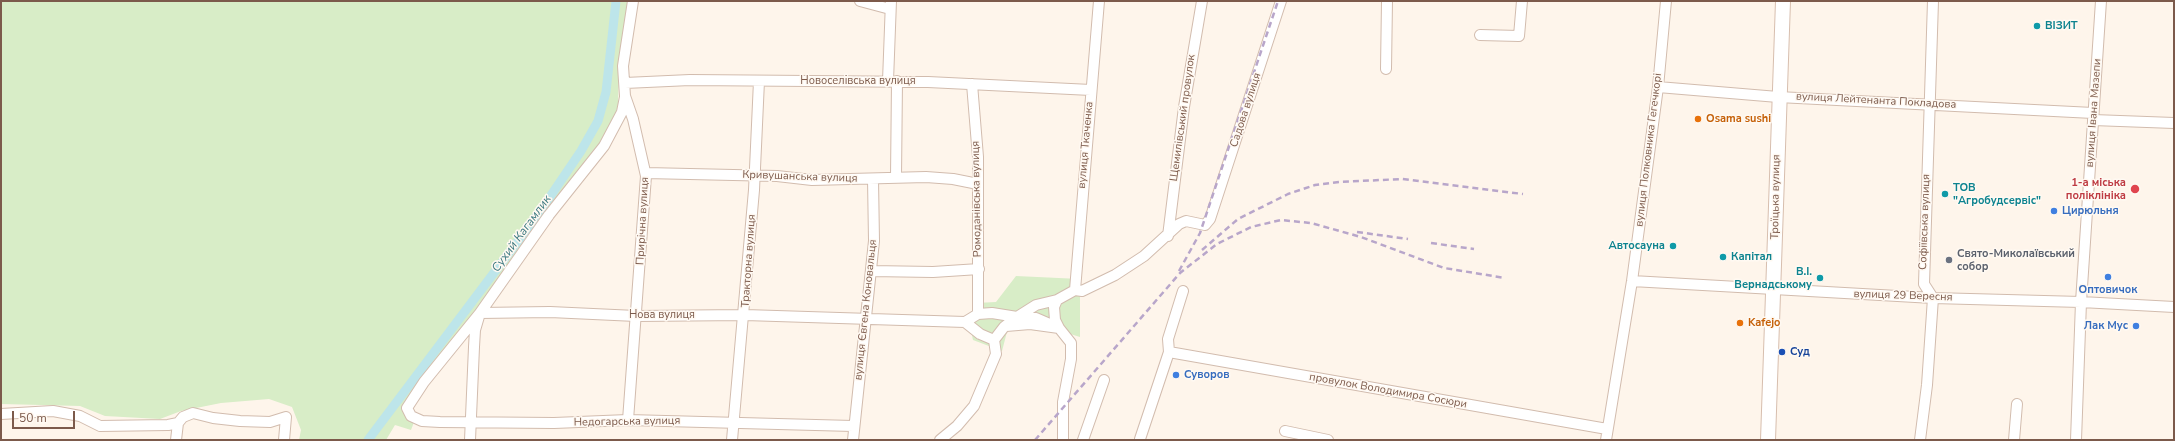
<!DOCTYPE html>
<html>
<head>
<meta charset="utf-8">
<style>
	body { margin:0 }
	#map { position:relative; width:2175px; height:441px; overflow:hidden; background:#fef5eb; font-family:"Nunito Sans",sans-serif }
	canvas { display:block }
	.frame { position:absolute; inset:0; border:2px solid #7c5a4b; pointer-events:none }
	.scale { position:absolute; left:12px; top:411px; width:63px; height:18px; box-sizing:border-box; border:2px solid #7c5a4b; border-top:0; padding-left:5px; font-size:12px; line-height:14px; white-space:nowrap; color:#7c5a4b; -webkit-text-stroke:3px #fff9f2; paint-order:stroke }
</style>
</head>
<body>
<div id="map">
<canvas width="2175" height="441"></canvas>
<div class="frame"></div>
<div class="scale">50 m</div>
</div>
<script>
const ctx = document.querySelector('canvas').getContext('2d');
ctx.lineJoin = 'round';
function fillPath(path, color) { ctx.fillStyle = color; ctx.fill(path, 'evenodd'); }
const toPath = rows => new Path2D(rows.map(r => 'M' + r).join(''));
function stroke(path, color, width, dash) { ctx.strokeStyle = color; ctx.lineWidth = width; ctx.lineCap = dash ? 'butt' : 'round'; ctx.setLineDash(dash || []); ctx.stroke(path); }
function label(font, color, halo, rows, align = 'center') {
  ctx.font = font + ' "Nunito Sans",sans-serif'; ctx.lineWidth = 3; ctx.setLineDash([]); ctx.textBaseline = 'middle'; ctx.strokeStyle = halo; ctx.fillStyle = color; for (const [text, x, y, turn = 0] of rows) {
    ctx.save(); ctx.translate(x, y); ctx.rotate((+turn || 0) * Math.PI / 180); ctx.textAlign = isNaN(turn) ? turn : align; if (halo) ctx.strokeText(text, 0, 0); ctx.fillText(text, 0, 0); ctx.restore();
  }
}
const green = toPath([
	[1,1,628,1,619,68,618,105,613,122,601,142,506,271,403,408,414,422,411,430,395,425,386,440,299,440,301,430,292,407,269,399,221,403,181,411,160,419,105,416,80,406,1,404],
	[1016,276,1080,279,1080,337,1067,333,1008,328,1002,351,973,340,971,331,976,303,996,302]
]);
const canal = toPath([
	[368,440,539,213,581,151,598,121,606,92,616,1]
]);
const minor = toPath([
	[860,1,890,9],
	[1480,35,1519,36,1522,1],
	[1386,69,1387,1],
	[888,81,891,1],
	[625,83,690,80,928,82,1091,90],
	[972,84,978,157,978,314],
	[1658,87,1778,97,2093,113],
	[2093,120,2174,123],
	[646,173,777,176,812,180,926,177,953,179,978,184],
	[896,177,897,81],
	[1168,236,1184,107,1202,1],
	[871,271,933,272,979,269],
	[1632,281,1933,298,2081,302,2174,307],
	[1075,290,1082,291,1115,275,1144,256,1179,224,1186,221,1205,225,1210,219,1281,1],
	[1075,290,1099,1],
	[965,322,978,314,992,313,1017,317,1036,305,1057,300],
	[1006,326,1030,324,1059,328,1071,343,1071,359,1063,402,1063,440],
	[1169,352,1607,429],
	[1,414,53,411,80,416,100,426,168,425,178,423,183,417,193,413,213,418,240,421,270,422,286,417,284,440],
	[628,420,646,176,633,119,625,96,623,66,633,1],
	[853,426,628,420,554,423,440,422,422,421,411,416,407,408,424,382,480,313,550,312,636,316,745,315,965,322,980,334,994,340,1004,327,1017,317,1036,318,1059,328,1055,320,1054,307,1057,300,1075,290],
	[1285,431,1328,440],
	[1140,439,1169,352,1168,339,1183,291],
	[176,440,178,423],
	[470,440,474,347,475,330,480,313,549,215,604,146,622,112,625,97],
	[732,440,754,190,759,81],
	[853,440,874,241,873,179],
	[940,440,957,426,974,406,996,354,994,340],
	[1083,440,1104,380],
	[1606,440,1632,281,1658,87,1666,1],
	[1920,440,1927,385,1933,298,1924,284,1933,1],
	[2014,440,2017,404],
	[2076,440,2081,302,2101,1]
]);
const secondary = toPath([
	[1768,440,1783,1]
]);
const rail = toPath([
	[1357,232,1408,239],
	[1431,243,1474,249],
	[1202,250,1238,219,1288,194,1315,185,1339,182,1402,179,1523,194],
	[1179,271,1200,233,1278,1],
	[1035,440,1180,273,1217,244,1251,227,1281,220,1311,223,1361,237,1444,268,1505,278]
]);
const markers = [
	[2037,26,4,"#0f9aa8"],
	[1698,119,4,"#e8710a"],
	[2135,189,5,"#e0444e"],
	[1945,194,4,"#0f9aa8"],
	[2054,211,4,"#3f7fe0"],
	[1673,246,4,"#0f9aa8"],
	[1723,257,4,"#0f9aa8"],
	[1949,260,4,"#6b7280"],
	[2108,277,4,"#3f7fe0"],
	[1820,278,4,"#0f9aa8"],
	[1740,323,4,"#e8710a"],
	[2136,326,4,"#3f7fe0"],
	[1782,352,4,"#1a4fb4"],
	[1176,375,4,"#3f7fe0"]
];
const cultureNames = [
	["ВІЗИТ",2045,26],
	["ТОВ",1953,188],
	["\"Агробудсервіс\"",1953,201],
	["Автосауна",1665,246,"right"],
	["Капітал",1731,257],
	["В.І.",1812,272,"right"],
	["Вернадському",1812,285,"right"]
];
const streetNames = [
	["Новоселівська вулиця",858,81],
	["вулиця Лейтенанта Покладова",1876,101,3],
	["Садова вулиця",1246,110,-72],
	["вулиця Івана Мазепи",2094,113,-86],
	["Щемилівський провулок",1183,118,-82],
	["вулиця Ткаченка",1086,145,-85],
	["вулиця Полковника Гегечкорі",1649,150,-83],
	["Кривушанська вулиця",800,177,2],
	["Троїцька вулиця",1776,197,-89],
	["Ромоданівська вулиця",977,199,-91],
	["Прирічна вулиця",643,221,-87],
	["Софіївська вулиця",1925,222,-88],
	["Тракторна вулиця",749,261,-86],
	["вулиця 29 Вересня",1903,296,2],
	["вулиця Євгена Коновальця",866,310,-84],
	["Нова вулиця",662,315],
	["провулок Володимира Сосюри",1388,391,10],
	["Недогарська вулиця",627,422,-1]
];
const foodNames = [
	["Osama sushi",1706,119],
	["Kafejo",1748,323]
];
const healthNames = [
	["1-а міська",2126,183],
	["поліклініка",2126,196]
];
const shopNames = [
	["Цирюльня",2062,211],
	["Оптовичок",2108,290,"center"],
	["Лак Мус",2128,326,"right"],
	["Суворов",1184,375]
];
const worshipNames = [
	["Свято-Миколаївський",1957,254],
	["собор",1957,267]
];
const transitNames = [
	["Суд",1790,352]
];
const waterNames = [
	["Сухий Кагамлик",522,234,-54]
];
fillPath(green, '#d8edc7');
stroke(canal, '#bde5ea', 9);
stroke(minor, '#d2bcae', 12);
stroke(secondary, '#d7beae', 16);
stroke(minor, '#fff', 10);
stroke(secondary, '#fff', 14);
stroke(rail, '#b8a6ca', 2.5, [6, 4]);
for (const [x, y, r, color] of markers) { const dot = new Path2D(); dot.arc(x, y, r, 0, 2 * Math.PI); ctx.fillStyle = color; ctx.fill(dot); stroke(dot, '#fff9f2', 1.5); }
label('bold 11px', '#0d838f', '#fff9f2', cultureNames, 'left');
label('11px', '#7c5a4b', '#fff9f2', streetNames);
label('bold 11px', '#c56008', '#fff9f2', foodNames, 'left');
label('bold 11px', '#be3a42', '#fff9f2', healthNames, 'right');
label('bold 11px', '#366cbe', '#fff9f2', shopNames, 'left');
label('bold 11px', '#5b616d', '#fff9f2', worshipNames, 'left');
label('bold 11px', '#164399', '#fff9f2', transitNames, 'left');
label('italic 12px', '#3c7981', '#fff9f2', waterNames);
</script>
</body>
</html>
